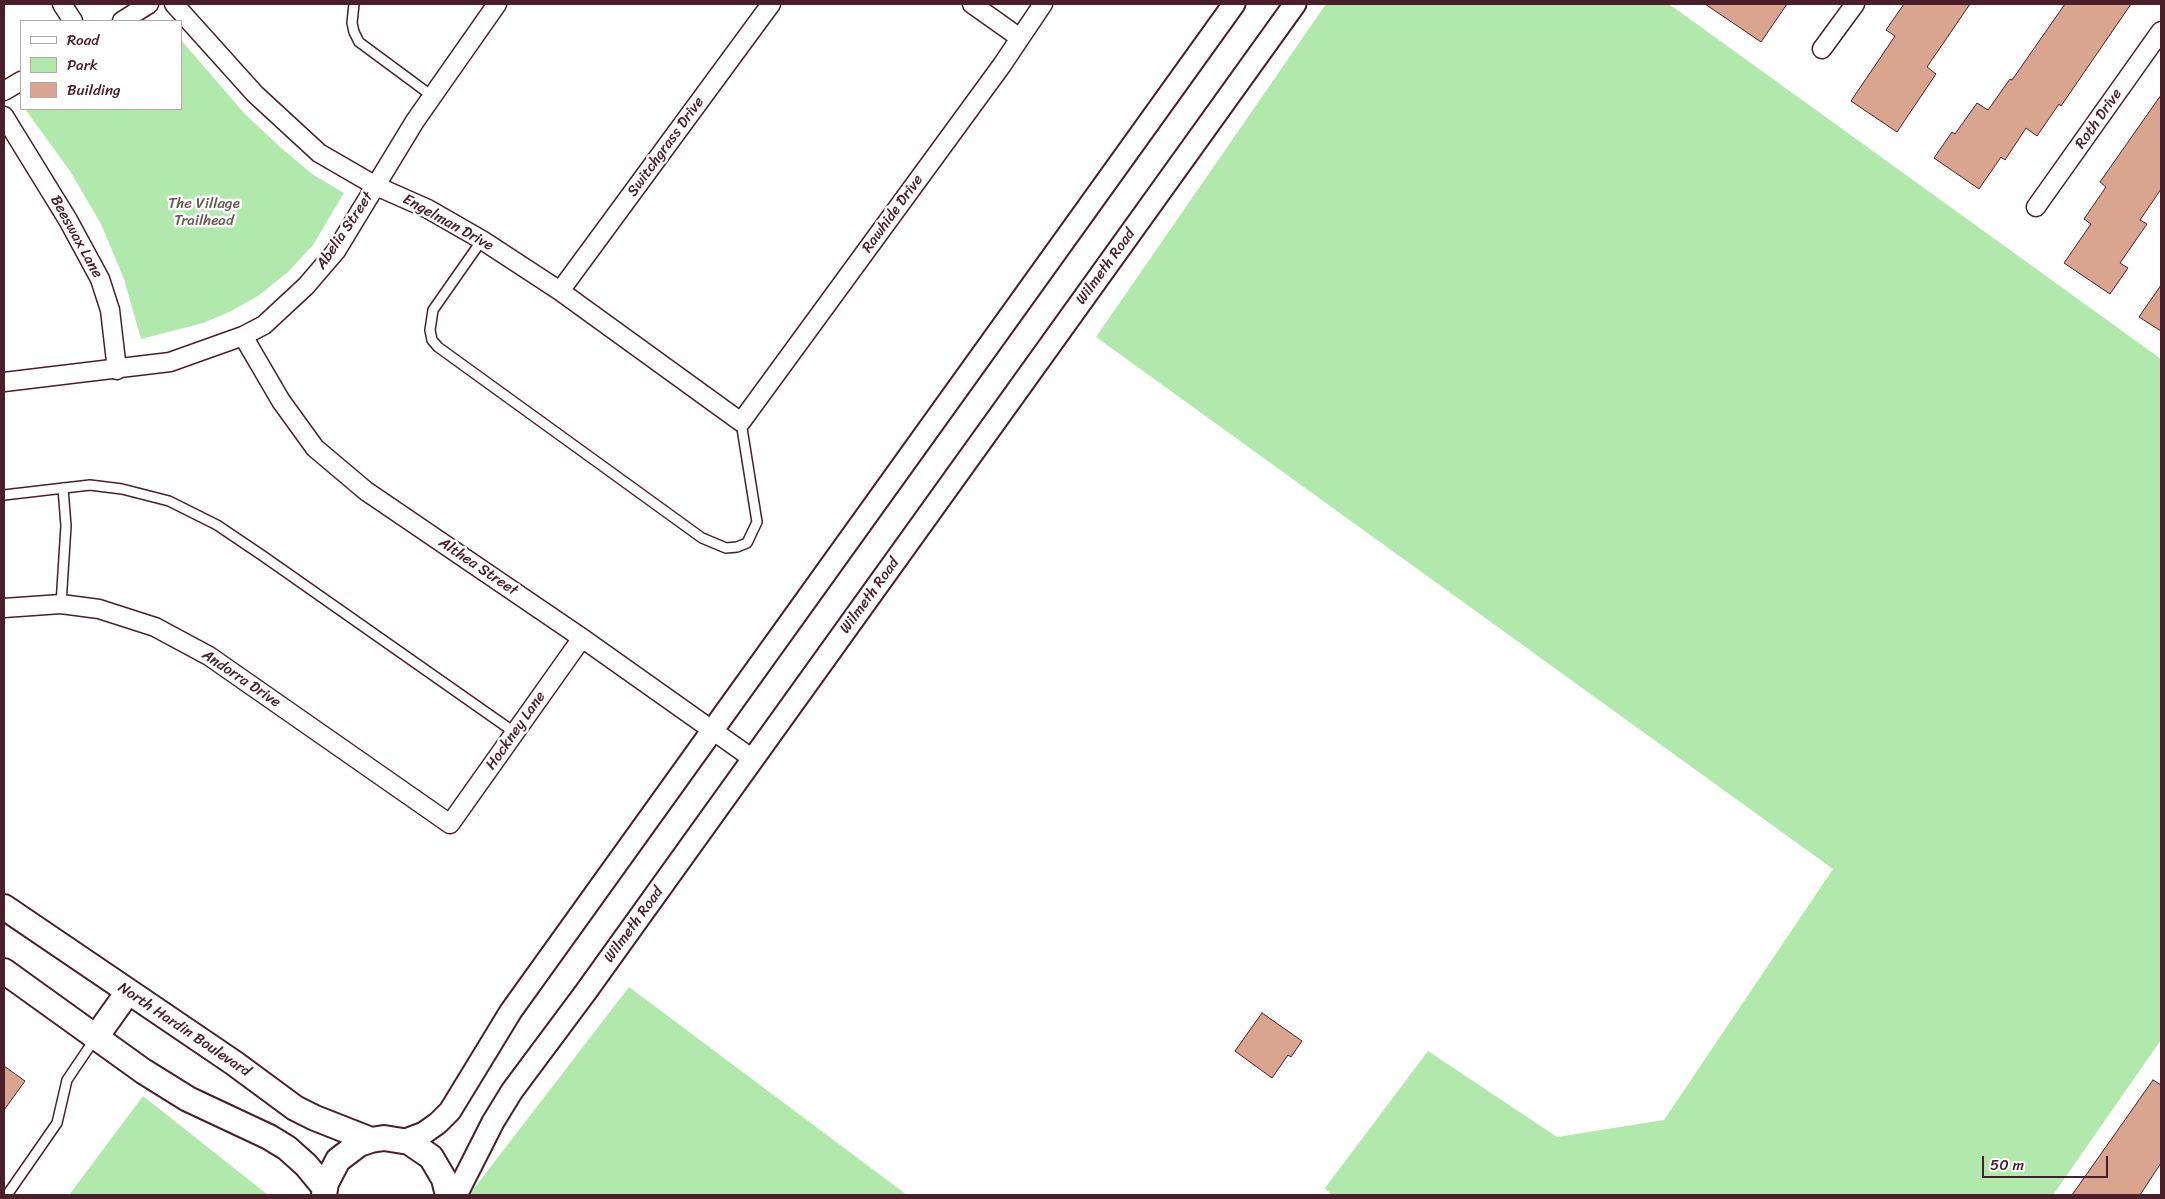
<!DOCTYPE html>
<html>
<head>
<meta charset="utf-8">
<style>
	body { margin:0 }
	#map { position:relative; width:2165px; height:1199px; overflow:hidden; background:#fff; font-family:Sriracha,sans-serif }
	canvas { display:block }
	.frame { position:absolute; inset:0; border:5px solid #4a1f2b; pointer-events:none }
	.legend { position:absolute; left:20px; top:20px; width:162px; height:90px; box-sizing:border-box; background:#fff; border:1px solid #b7a5aa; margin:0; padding:6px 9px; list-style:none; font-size:15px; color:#4a1f2b }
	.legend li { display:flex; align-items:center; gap:10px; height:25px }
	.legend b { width:25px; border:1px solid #b7a5aa }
	.scale { position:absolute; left:1982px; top:1156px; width:126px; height:22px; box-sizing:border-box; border:2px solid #4a1f2b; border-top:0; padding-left:6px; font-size:15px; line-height:18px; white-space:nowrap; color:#4a1f2b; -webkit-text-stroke:4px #fff; paint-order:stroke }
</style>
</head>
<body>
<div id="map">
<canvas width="2165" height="1199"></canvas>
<div class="frame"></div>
<ul class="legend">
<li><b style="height:6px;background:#fff"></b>Road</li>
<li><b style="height:14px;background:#b1e8ab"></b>Park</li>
<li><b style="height:14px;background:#d9a58e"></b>Building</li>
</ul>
<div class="scale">50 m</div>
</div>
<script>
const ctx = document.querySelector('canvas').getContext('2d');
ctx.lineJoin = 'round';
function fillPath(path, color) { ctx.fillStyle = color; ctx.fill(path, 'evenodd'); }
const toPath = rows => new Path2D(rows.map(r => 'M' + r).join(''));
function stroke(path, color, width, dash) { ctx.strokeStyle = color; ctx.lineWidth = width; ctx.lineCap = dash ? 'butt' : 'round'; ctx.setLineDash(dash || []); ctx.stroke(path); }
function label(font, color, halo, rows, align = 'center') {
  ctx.font = font + ' Sriracha,sans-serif'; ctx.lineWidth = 5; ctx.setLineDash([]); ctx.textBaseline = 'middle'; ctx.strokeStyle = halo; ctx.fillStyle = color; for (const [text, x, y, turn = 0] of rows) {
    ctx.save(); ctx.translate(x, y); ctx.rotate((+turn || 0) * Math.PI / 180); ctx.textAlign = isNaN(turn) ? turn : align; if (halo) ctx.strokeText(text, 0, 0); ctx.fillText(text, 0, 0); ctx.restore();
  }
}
const green = toPath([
	[1326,4,1669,4,2161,359,2161,1040,2053,1195,1332,1195,1325,1188,1428,1051,1557,1137,1664,1120,1833,869,1096,337],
	[181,40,244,113,280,147,312,174,344,193,313,245,288,272,258,296,229,312,203,323,141,339,124,279,101,224,70,171,25,109,181,109],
	[629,987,907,1195,469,1195],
	[143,1096,268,1195,69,1195]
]);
const building = toPath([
	[1705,4,1787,4,1761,42,1705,4],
	[1904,4,1970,4,1927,67,1936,74,1897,132,1851,101,1895,36,1886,30,1904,4],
	[2065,4,2131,4,2061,106,2059,104,2037,136,2026,128,2005,160,2001,157,1979,189,1934,158,1952,132,1955,134,1977,103,1988,110,2010,79,2012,80,2065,4],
	[2161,95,2161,189,2140,220,2147,224,2120,263,2128,268,2110,294,2064,263,2091,224,2084,219,2106,187,2100,182,2161,95],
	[2161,285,2161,331,2139,317,2161,285],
	[1262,1013,1302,1041,1291,1057,1288,1055,1272,1078,1235,1051,1262,1013],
	[4,1066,25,1081,4,1110,4,1066],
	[2153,1080,2161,1085,2161,1163,2140,1195,2072,1195,2153,1080]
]);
const service = toPath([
	[354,4,352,23,354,32,359,42,432,96],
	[482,240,433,310,430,330,432,340,438,347,702,538,726,548,737,547,747,543,757,522,741,422],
	[4,495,90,485,122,489,169,501,217,525,263,556,514,732],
	[61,604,66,526,63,488],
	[7,1195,57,1123,67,1080,96,1037]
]);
const minor = toPath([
	[62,4,73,21],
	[174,4,255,94,319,153,376,186,428,209,482,240,560,291,741,422,1002,65,1043,4],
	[972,4,1020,38],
	[122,21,149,4],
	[1822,49,1855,4],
	[4,91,21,81],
	[4,116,68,220,100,279,110,310,117,370],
	[2036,207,2161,31],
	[560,291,771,4],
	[243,336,281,401,315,448,366,491,582,638,753,759],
	[4,382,170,362,243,336,264,325,306,286,336,251,415,121,497,4],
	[4,608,61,604,99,609,155,627,209,656,450,824,582,638]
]);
const tertiary = toPath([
	[403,1141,424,1133,438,1123,450,1111,511,1011,1234,4],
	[456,1195,493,1122,512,1091,585,993,1295,4]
]);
const secondary = toPath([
	[4,907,234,1063,295,1108,315,1118,371,1140],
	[4,971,143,1071,188,1099,269,1137,287,1148,306,1165,325,1188],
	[96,1037,128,992],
	[324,1195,326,1183,338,1160,359,1144,371,1140,384,1138,409,1142,431,1157,444,1179,448,1195]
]);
const streetNames = [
	["Roth Drive",2099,119,-55],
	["Switchgrass Drive",666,147,-54],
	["Rawhide Drive",893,214,-54],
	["Engelman Drive",448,223,29],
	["Abelia Street",345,231,-56],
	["Beeswax Lane",76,237,61],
	["Wilmeth Road",1106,267,-54],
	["Althea Street",478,567,34],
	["Wilmeth Road",870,596,-54],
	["Andorra Drive",241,679,34],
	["Hockney Lane",516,731,-55],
	["Wilmeth Road",634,925,-54],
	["North Hardin Boulevard",184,1030,34]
];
const parkNames = [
	["The Village",204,204],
	["Trailhead",204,221]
];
fillPath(green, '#b1e8ab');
fillPath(building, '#d9a58e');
stroke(building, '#4a1f2b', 1);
stroke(service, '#4a1f2b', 12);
stroke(minor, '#4a1f2b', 21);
stroke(tertiary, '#4a1f2b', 25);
stroke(secondary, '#4a1f2b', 28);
stroke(service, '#fff', 9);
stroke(minor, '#fff', 18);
stroke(tertiary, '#fff', 21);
stroke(secondary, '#fff', 24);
label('15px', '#4a1f2b', '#fff', streetNames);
label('15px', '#695b51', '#fff', parkNames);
</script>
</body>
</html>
